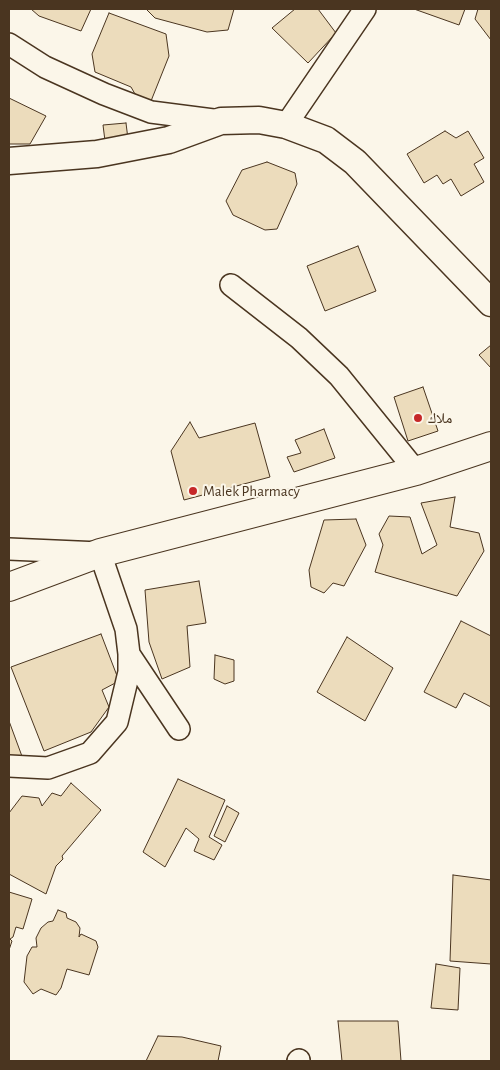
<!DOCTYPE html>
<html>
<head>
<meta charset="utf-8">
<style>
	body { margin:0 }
	#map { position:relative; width:500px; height:1070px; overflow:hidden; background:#fbf6e9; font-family:"Alegreya Sans",sans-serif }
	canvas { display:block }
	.frame { position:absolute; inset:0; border:10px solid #4a3520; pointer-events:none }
</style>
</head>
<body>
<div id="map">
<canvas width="500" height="1070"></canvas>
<div class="frame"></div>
</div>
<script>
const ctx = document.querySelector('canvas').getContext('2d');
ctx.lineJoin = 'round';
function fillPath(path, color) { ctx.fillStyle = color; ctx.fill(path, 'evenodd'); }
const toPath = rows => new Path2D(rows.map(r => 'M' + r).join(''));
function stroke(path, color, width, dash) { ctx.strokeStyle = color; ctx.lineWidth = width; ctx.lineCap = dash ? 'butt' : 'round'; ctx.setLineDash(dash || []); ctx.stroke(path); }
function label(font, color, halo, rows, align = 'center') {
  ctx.font = font + ' "Alegreya Sans","Noto Naskh Arabic",sans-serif'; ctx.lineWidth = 4; ctx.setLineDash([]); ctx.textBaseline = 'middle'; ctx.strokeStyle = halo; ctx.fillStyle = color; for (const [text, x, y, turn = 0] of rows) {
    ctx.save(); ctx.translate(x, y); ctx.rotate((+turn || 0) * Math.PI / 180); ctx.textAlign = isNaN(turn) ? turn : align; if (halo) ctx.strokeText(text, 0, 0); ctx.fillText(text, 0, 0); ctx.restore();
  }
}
const building = toPath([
	[31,9,91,9,81,31,39,16,31,9],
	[146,9,234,9,228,30,207,32,155,18,146,9],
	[295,9,318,9,336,33,308,63,272,28,295,9],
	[414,9,465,9,459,25,414,9],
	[478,9,491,9,491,40,475,19,478,9],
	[109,13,166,34,169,56,151,101,135,94,131,87,95,72,92,54,109,13],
	[9,98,46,116,30,144,9,144,9,98],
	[126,123,128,139,105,141,103,125,126,123],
	[445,131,456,138,468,131,484,158,474,164,484,182,461,196,451,179,443,184,437,175,424,183,407,154,445,131],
	[267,162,295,173,297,184,277,229,265,230,233,215,226,201,242,170,267,162],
	[358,246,376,291,325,311,307,266,358,246],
	[491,345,491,368,479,355,491,345],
	[423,387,438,431,408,441,394,397,423,387],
	[190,422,199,438,255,423,270,477,184,500,171,451,190,422],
	[324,429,335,458,294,472,287,457,301,453,295,440,324,429],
	[455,497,450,527,479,533,484,551,457,596,375,572,383,545,379,534,389,516,410,517,422,554,437,545,421,503,455,497],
	[356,519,366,545,344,586,333,583,324,593,311,587,309,570,324,520,356,519],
	[199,581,206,623,187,626,190,667,162,679,149,642,145,590,199,581],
	[461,621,491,636,491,707,464,693,456,708,424,692,461,621],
	[101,634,119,681,102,690,109,707,91,732,44,751,11,667,101,634],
	[347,637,393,668,365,721,317,692,347,637],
	[215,655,234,660,234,681,225,684,214,679,215,655],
	[9,721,23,759,9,759,9,721],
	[178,779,225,800,209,837,222,845,214,860,194,851,199,839,186,828,165,867,143,852,178,779],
	[71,783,101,810,62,856,63,859,56,866,46,894,9,874,9,813,22,796,39,798,42,806,52,793,61,796,71,783],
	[227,806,239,813,225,842,214,836,227,806],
	[453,875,491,880,491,964,450,961,453,875],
	[9,892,32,899,23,929,16,927,13,937,10,939,12,941,9,950,9,892],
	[58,910,66,913,67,918,76,922,80,928,79,937,81,934,96,941,98,947,89,975,67,969,61,988,56,995,41,989,33,994,24,982,27,956,32,947,37,947,36,938,41,928,48,922,53,921,58,910],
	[436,964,460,968,458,1010,431,1008,436,964],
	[338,1021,398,1021,401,1061,342,1061,338,1021],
	[158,1036,182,1037,221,1046,218,1061,146,1061,158,1036]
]);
const minor = toPath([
	[9,44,45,67,104,94,151,112,221,121],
	[286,125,365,9],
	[231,285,299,338,339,376,416,471],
	[9,549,100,553,126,629,129,654,129,672,117,722,90,753,48,768,9,766],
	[129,654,179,729],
	[298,1061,299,1060]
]);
const tertiary = toPath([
	[9,161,97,154,169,140,221,121,259,120,286,125,326,140,355,162,491,303]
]);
const trunk = toPath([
	[9,587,100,553,416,471,491,446]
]);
const markers = [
	[418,418,5,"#c62828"],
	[193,491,5,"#c62828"]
];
const poiNames = [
	["ملاك",428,418],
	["Malek Pharmacy",203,491]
];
fillPath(building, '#ecdcbc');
stroke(building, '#4a3520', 1);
stroke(minor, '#4a3520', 24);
stroke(tertiary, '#4a3520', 29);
stroke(trunk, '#4a3520', 30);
stroke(minor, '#fbf6e9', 21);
stroke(tertiary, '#fbf6e9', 26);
stroke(trunk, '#fbf6e9', 28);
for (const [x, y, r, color] of markers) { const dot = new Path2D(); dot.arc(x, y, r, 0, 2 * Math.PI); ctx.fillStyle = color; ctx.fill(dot); stroke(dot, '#fbf6e9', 2); }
label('15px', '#4a3520', '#fbf6e9', poiNames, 'left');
</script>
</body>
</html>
